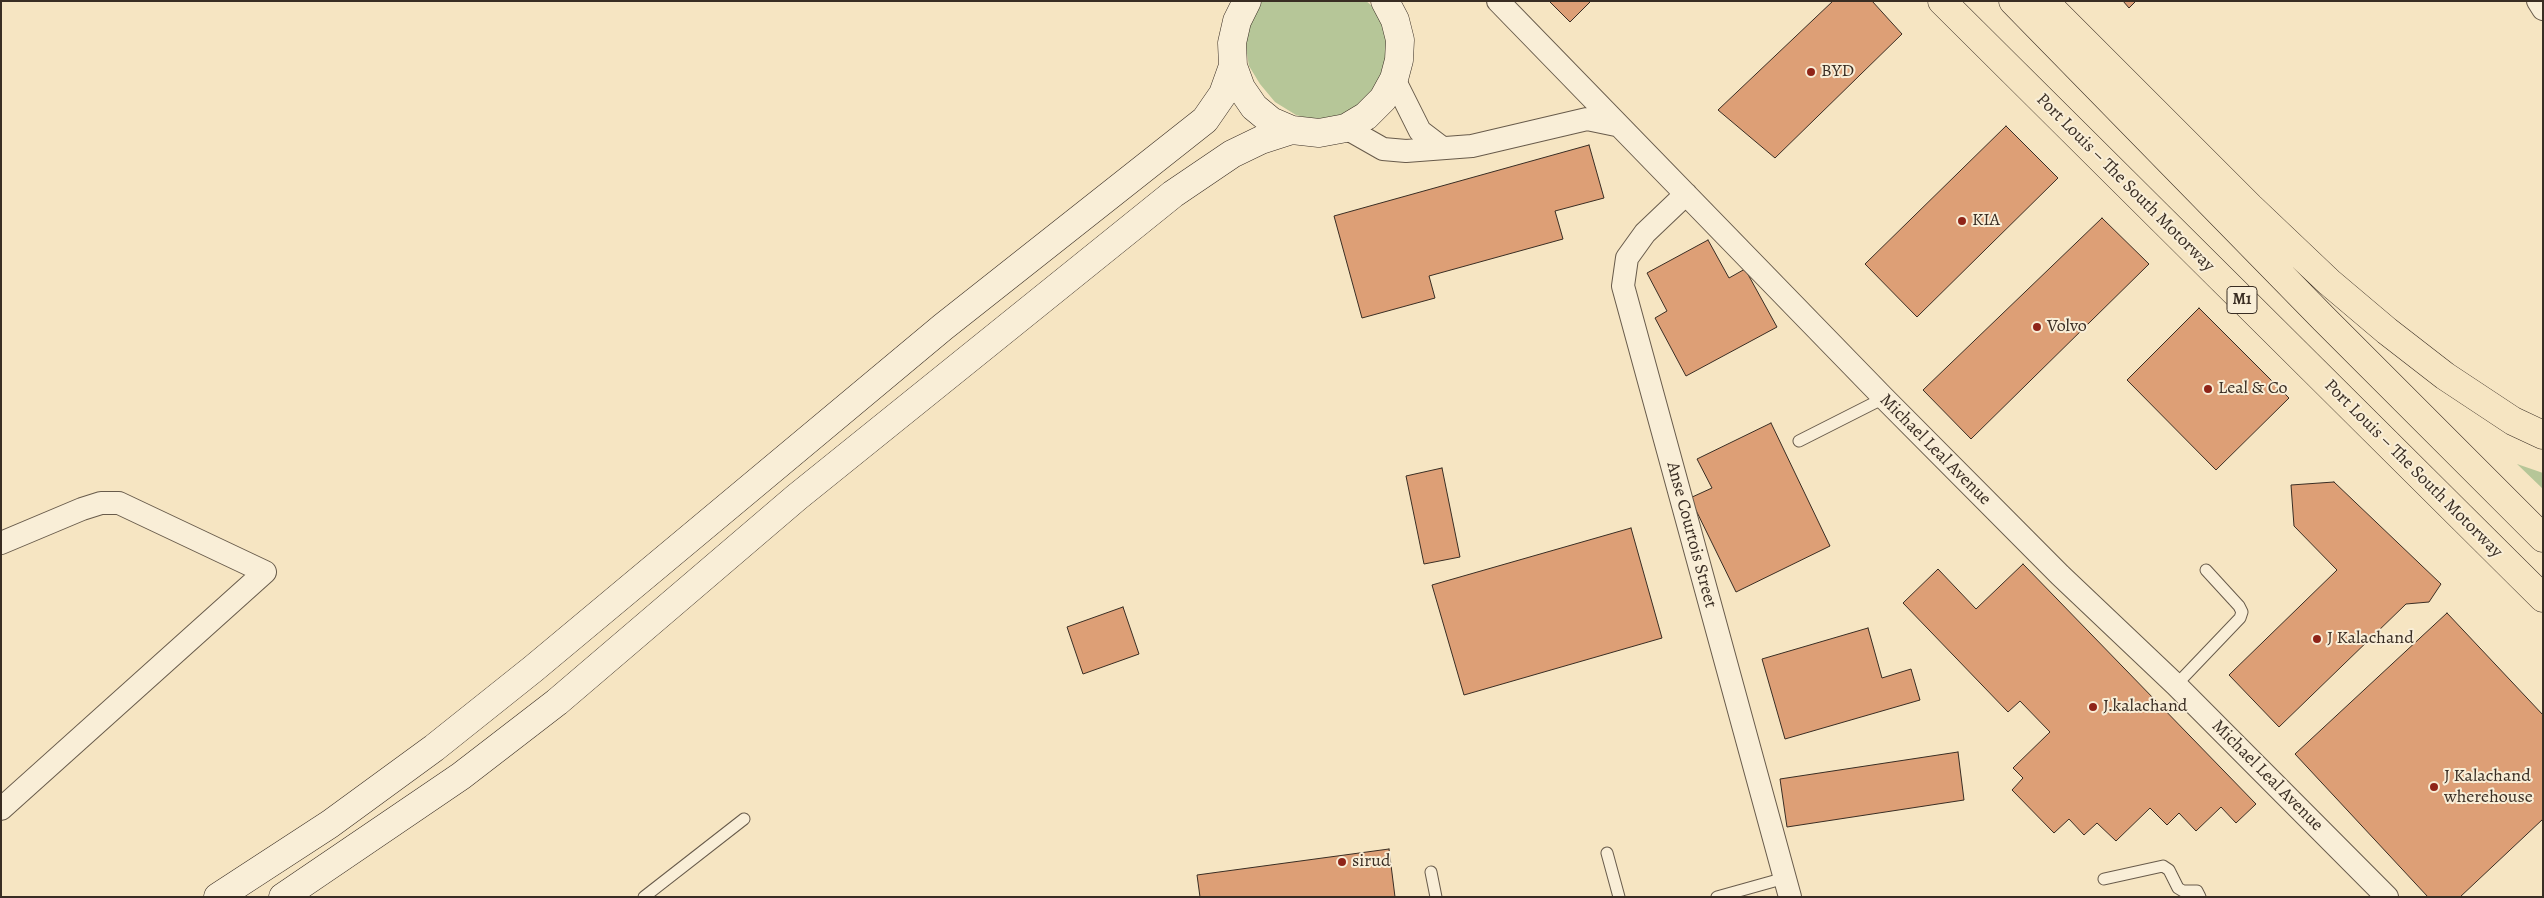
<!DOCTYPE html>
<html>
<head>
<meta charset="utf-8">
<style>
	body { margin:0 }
	#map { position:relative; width:2544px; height:898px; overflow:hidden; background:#f6e5c2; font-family:Alegreya,serif }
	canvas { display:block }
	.frame { position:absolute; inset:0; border:2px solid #392d23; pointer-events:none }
</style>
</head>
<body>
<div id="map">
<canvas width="2544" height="898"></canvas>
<div class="frame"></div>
</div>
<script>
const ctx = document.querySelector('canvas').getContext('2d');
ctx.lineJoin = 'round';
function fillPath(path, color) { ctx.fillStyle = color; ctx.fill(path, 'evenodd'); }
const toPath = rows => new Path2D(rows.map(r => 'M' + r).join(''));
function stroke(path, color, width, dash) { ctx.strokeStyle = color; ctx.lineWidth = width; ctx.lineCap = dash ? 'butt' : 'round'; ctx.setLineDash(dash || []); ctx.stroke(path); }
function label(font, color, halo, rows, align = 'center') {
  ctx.font = font + ' Alegreya,serif'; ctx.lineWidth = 4; ctx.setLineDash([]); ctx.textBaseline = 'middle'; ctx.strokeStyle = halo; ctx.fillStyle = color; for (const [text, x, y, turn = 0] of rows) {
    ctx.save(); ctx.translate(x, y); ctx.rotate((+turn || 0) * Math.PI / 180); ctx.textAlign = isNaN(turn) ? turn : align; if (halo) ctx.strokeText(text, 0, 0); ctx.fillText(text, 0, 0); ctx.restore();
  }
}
const green = toPath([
	[1261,1,1366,1,1371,5,1384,26,1389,48,1375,96,1338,119,1318,121,1296,115,1275,102,1260,84,1249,66,1246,48,1248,26,1255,8],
	[2517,464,2543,473,2543,489]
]);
const building = toPath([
	[1549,1,1591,1,1570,22,1549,1],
	[1833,1,1872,1,1902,34,1775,158,1718,110,1833,1],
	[2123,1,2136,1,2129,8,2123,1],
	[2006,126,2058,178,1917,317,1865,264,2006,126],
	[1589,145,1604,198,1555,211,1563,239,1429,276,1435,298,1362,318,1334,216,1589,145],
	[2102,218,2149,264,1971,439,1923,390,2102,218],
	[1708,240,1729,278,1745,269,1777,327,1686,376,1655,318,1667,311,1647,273,1708,240],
	[2199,308,2289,398,2216,470,2127,380,2199,308],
	[1771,423,1830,546,1736,592,1690,498,1712,488,1697,459,1771,423],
	[1442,468,1460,557,1424,564,1406,476,1442,468],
	[2334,482,2441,584,2429,602,2406,604,2279,727,2229,675,2337,570,2294,526,2291,485,2334,482],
	[1631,528,1662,638,1464,695,1432,585,1631,528],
	[2023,564,2256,804,2236,823,2221,807,2196,831,2179,813,2167,825,2150,808,2116,841,2097,823,2084,835,2069,819,2054,833,2012,790,2023,778,2013,768,2050,732,2020,701,2008,712,1903,603,1938,569,1976,609,2023,564],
	[1123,607,1139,654,1083,674,1067,627,1123,607],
	[2447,613,2543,715,2543,819,2460,897,2428,897,2295,754,2447,613],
	[1868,628,1882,678,1911,669,1920,700,1785,739,1762,659,1868,628],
	[1958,752,1964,800,1787,827,1780,779,1958,752],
	[1389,849,1395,897,1200,897,1197,875,1389,849]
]);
const lane = toPath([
	[1799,441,1884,398],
	[2176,685,2240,618,2242,612,2239,606,2206,570],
	[1607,853,1619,897],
	[1431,872,1436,897],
	[2104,879,2163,866,2169,870,2178,888,2183,891,2197,891,2200,897],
	[644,897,744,819],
	[1717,897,1785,878]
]);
const street = toPath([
	[1498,1,1884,398,2060,575,2176,685,2387,897],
	[2538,1,2543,9],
	[1394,79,1420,131,1441,147],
	[1346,128,1383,149,1406,151,1472,146,1587,119,1616,125],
	[1686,194,1645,233,1627,258,1623,286,1790,897],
	[1,543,82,509,101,503,119,503,265,572,1,809]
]);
const secondary = toPath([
	[1247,1,1237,21,1232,43,1233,66,1241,88,1254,107,1271,121,1292,130,1319,133,1346,128,1366,116,1383,99,1394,79,1399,60,1400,40,1395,20,1385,1],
	[218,897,330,824,434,748,533,669,943,327,1205,120,1223,94,1233,66],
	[283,897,461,776,557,702,797,497,1173,194,1232,154,1261,140,1292,130]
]);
const highway = toPath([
	[1942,1,2543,598],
	[2013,1,2324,319,2543,538],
	[2044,1,2250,207,2329,282,2387,331,2445,376,2513,421,2543,435]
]);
const markers = [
	[1811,72,5,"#8f2418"],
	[1962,221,5,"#8f2418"],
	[2037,327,5,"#8f2418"],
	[2208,389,5,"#8f2418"],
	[2317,639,5,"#8f2418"],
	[2093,707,5,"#8f2418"],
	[2434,787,5,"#8f2418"],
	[1342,862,5,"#8f2418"]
];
const shields = [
	[2242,300,30]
];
const shieldNames = [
	["M1",2242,300]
];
const poiNames = [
	["BYD",1821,72],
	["KIA",1972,221],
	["Volvo",2047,327],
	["Leal & Co",2218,389],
	["J Kalachand",2327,639],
	["J.kalachand",2103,707],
	["J Kalachand",2444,777],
	["wherehouse",2444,798],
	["sirud",1352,862]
];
const streetNames = [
	["Port Louis – The South Motorway",2125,183,45],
	["Michael Leal Avenue",1935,450,45],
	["Port Louis – The South Motorway",2413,469,45],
	["Anse Courtois Street",1691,535,75],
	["Michael Leal Avenue",2267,776,45]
];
fillPath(green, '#b6c698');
fillPath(building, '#dd9f76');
stroke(building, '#392d23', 1);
stroke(lane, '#685b4b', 13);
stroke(street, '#685b4b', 24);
stroke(secondary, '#392d23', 29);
stroke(highway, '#392d23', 29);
stroke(lane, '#f9eed7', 11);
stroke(street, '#f9eed7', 22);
stroke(secondary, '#f9eed7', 28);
stroke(highway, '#f6e5c2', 28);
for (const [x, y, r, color] of markers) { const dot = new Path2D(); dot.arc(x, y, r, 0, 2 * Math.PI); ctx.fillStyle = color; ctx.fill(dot); stroke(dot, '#f9eed7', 2); }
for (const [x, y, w] of shields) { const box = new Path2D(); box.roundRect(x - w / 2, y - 13.5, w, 27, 4); ctx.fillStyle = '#f9eed7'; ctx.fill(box); stroke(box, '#392d23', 1); }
label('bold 16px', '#392d23', null, shieldNames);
label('18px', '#392d23', '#f9eed7', poiNames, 'left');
label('18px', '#392d23', '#f9eed7', streetNames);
</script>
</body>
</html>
